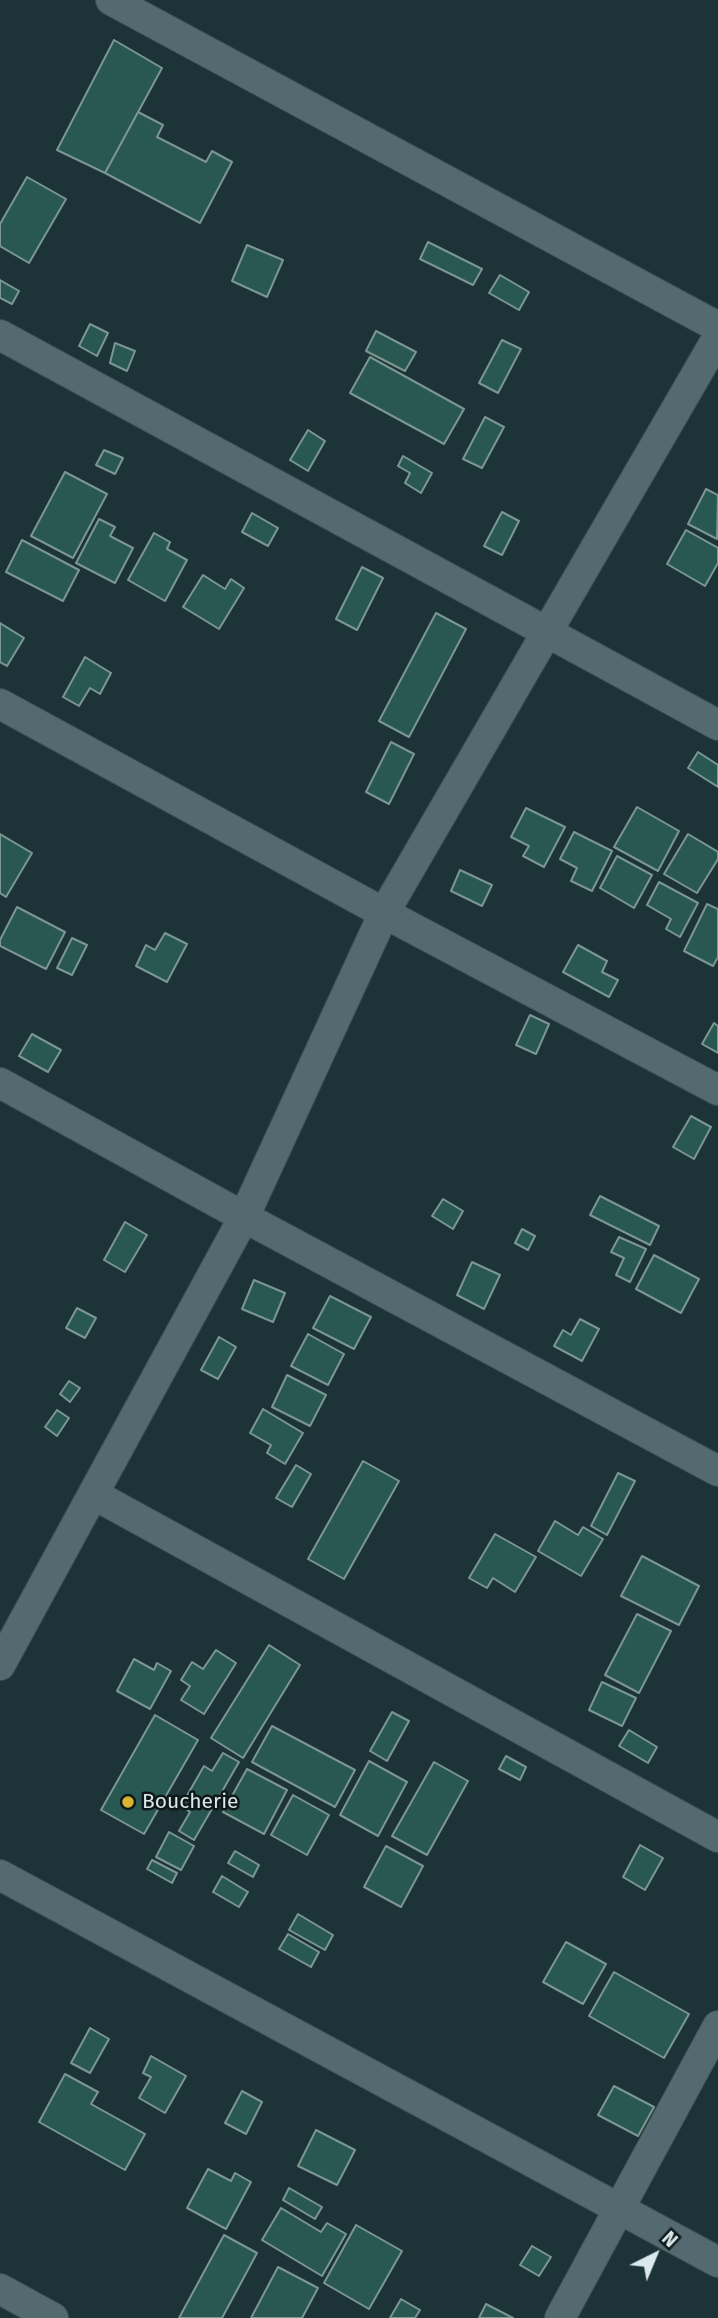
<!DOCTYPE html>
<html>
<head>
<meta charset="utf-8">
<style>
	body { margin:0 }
	#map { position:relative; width:718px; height:2318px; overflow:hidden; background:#1c3337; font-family:"Fira Sans",sans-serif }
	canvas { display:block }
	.north { position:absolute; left:620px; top:2220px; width:70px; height:70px; -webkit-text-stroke:5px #0f191a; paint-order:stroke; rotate:43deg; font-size:19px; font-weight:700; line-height:28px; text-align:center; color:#dce9ec }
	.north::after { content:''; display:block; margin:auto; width:24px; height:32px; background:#dce9ec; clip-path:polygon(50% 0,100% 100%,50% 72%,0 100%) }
</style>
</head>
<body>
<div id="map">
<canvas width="718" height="2318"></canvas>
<div class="north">N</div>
</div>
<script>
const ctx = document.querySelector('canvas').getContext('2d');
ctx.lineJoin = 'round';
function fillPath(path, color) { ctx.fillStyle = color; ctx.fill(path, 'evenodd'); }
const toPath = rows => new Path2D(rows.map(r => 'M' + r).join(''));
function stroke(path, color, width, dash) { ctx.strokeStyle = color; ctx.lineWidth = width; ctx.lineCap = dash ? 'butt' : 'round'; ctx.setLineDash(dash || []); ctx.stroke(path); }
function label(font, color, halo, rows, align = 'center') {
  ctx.font = font + ' "Fira Sans",sans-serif'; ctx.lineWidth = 5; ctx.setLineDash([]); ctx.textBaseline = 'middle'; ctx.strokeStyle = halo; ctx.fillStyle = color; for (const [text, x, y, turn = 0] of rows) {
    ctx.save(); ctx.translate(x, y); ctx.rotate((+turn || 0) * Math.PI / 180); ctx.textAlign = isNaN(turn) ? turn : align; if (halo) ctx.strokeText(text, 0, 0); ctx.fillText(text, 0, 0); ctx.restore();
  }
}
const building = toPath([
	[114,40,162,68,105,173,57,150,114,40],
	[138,112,163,125,157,137,206,162,212,151,232,162,200,223,105,173,138,112],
	[27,177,66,199,29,263,0,246,0,224,27,177],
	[428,242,482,269,473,285,420,259,428,242],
	[247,245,283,260,267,297,232,281,247,245],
	[500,275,529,292,519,310,489,293,500,275],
	[0,280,19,291,12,304,0,298,0,280],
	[90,324,108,333,97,356,79,346,90,324],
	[376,331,416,352,405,371,366,351,376,331],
	[502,340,521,349,498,393,479,383,502,340],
	[115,343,135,351,127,371,110,363,115,343],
	[370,357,464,409,444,444,350,393,370,357],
	[485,417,504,427,482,468,463,459,485,417],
	[308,430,325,441,308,471,290,460,308,430],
	[104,450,123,458,115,474,96,465,104,450],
	[403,456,432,473,421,493,405,483,410,473,398,466,403,456],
	[65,472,107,494,73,558,31,536,65,472],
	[706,489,718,495,717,539,688,524,706,489],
	[502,512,519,521,502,555,484,546,502,512],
	[252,513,278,528,268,546,242,532,252,513],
	[99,519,115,527,110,536,133,548,115,583,76,563,99,519],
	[686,530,718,548,718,563,705,586,667,564,686,530],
	[154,533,170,542,167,549,187,560,165,601,128,580,154,533],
	[22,540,79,570,63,601,6,572,22,540],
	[362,567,383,578,357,630,336,619,362,567],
	[203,575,225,589,231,579,244,588,219,629,183,607,203,575],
	[436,613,466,629,409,737,379,721,436,613],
	[0,623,24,638,7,666,0,662,0,623],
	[85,657,111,673,100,694,90,688,79,706,63,697,85,657],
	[391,742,414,754,389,804,366,792,391,742],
	[698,752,718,765,718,787,688,768,698,752],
	[637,807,679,831,658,871,614,847,637,807],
	[526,808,565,827,544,867,523,856,529,846,511,837,526,808],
	[574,832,612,851,592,891,571,881,577,868,560,859,574,832],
	[0,834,32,853,6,897,0,893,0,834],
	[688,834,718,852,718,859,697,893,664,874,688,834],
	[617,856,652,875,634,908,600,888,617,856],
	[460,870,492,885,482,906,451,891,460,870],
	[659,882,698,903,680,937,666,929,671,919,647,905,659,882],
	[707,904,718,909,718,957,713,966,684,951,707,904],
	[17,907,65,932,46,969,0,946,0,940,17,907],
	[165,933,187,944,167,982,136,966,146,945,155,950,165,933],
	[72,938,87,945,72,975,57,968,72,938],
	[578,945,607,961,602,972,618,980,609,997,563,972,578,945],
	[530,1015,549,1024,536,1054,516,1045,530,1015],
	[714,1023,718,1026,718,1053,702,1044,714,1023],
	[32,1034,61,1050,48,1072,19,1056,32,1034],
	[691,1116,711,1127,694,1159,673,1147,691,1116],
	[600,1196,659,1226,650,1245,590,1215,600,1196],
	[443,1199,463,1211,453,1229,432,1216,443,1199],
	[125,1222,147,1235,125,1272,104,1260,125,1222],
	[522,1229,535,1236,528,1250,515,1243,522,1229],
	[619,1237,646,1249,630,1282,616,1275,624,1258,611,1252,619,1237],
	[654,1255,699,1279,681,1313,636,1289,654,1255],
	[472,1262,500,1275,484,1309,457,1295,472,1262],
	[254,1280,285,1293,273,1322,242,1309,254,1280],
	[330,1296,371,1317,354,1349,313,1328,330,1296],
	[77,1308,96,1318,85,1338,66,1328,77,1308],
	[580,1319,599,1329,582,1361,554,1346,563,1330,571,1335,580,1319],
	[308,1334,344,1354,328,1385,291,1366,308,1334],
	[219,1337,236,1347,218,1379,201,1370,219,1337],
	[287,1375,326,1395,310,1426,272,1407,287,1375],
	[69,1381,80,1388,70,1402,60,1394,69,1381],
	[263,1409,303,1433,285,1464,267,1453,271,1445,250,1433,263,1409],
	[57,1410,69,1418,57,1436,45,1427,57,1410],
	[363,1461,399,1481,344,1579,308,1559,363,1461],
	[296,1465,311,1474,292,1507,276,1498,296,1465],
	[618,1473,635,1481,607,1535,591,1526,618,1473],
	[555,1521,578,1535,583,1527,603,1539,581,1576,538,1551,555,1521],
	[495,1534,536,1557,515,1592,493,1578,487,1588,469,1578,495,1534],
	[642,1556,699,1586,679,1625,621,1596,642,1556],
	[637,1614,671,1631,639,1693,605,1675,637,1614],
	[269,1645,300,1665,243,1758,211,1738,269,1645],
	[216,1650,236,1663,204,1714,181,1700,190,1686,181,1680,192,1662,203,1669,216,1650],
	[134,1659,154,1670,157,1663,171,1671,150,1709,117,1691,134,1659],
	[602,1682,636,1698,622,1726,589,1710,602,1682],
	[392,1712,409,1721,387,1761,370,1751,392,1712],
	[155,1715,198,1740,144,1834,101,1810,155,1715],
	[272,1726,355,1770,335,1807,252,1762,272,1726],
	[629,1730,657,1747,648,1763,619,1746,629,1730],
	[223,1753,239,1762,194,1840,179,1831,190,1812,181,1806,204,1766,212,1771,223,1753],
	[506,1756,526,1767,520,1780,499,1769,506,1756],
	[369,1761,407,1782,378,1836,340,1815,369,1761],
	[434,1762,468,1781,427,1855,392,1836,434,1762],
	[247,1769,287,1790,264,1834,223,1812,247,1769],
	[293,1795,329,1815,307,1855,271,1835,293,1795],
	[169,1832,194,1846,181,1870,156,1857,169,1832],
	[640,1845,663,1858,645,1890,623,1877,640,1845],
	[386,1846,423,1866,401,1907,364,1887,386,1846],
	[235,1851,259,1865,253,1877,228,1863,235,1851],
	[152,1860,177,1873,172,1883,147,1869,152,1860],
	[222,1876,248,1892,239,1907,213,1892,222,1876],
	[298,1914,333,1935,325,1950,289,1930,298,1914],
	[288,1934,319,1952,311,1967,279,1949,288,1934],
	[566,1942,606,1964,583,2004,543,1982,566,1942],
	[614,1972,689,2014,664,2058,589,2016,614,1972],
	[90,2028,109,2039,90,2073,71,2063,90,2028],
	[151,2056,186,2076,165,2113,139,2098,151,2077,143,2073,151,2056],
	[65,2074,98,2092,91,2104,145,2134,125,2170,39,2122,65,2074],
	[614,2086,654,2107,638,2136,598,2115,614,2086],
	[242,2091,262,2102,246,2134,225,2123,242,2091],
	[316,2130,355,2150,337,2185,298,2166,316,2130],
	[208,2169,231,2181,235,2173,251,2182,226,2229,187,2208,208,2169],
	[289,2188,322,2207,315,2219,283,2200,289,2188],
	[281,2208,321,2232,327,2223,346,2234,322,2276,262,2240,281,2208],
	[356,2225,402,2251,369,2309,324,2283,356,2225],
	[224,2235,257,2253,222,2318,179,2318,224,2235],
	[532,2246,551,2257,539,2276,520,2265,532,2246],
	[278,2267,318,2288,302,2318,251,2318,278,2267],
	[401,2299,420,2310,415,2318,390,2318,401,2299],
	[486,2304,513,2318,479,2318,486,2304]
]);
const minor = toPath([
	[111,0,718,327],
	[0,335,718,725],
	[0,704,384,913,718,1090],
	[0,1083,244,1217,718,1471],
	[93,1494,718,1837],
	[0,1665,244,1217,384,913,718,337],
	[0,1875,718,2262],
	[0,2289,53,2318],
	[560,2318,718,2026]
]);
const markers = [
	[128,1802,7,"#dab333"]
];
const poiNames = [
	["Boucherie",142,1802]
];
fillPath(building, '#295752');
stroke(building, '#7c9692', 2);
stroke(minor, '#3c5054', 32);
stroke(minor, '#536b70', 30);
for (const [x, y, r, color] of markers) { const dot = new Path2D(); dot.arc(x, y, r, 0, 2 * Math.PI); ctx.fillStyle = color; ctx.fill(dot); stroke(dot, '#0f191a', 2.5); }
label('21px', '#dce9ec', '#0f191a', poiNames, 'left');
</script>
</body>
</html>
